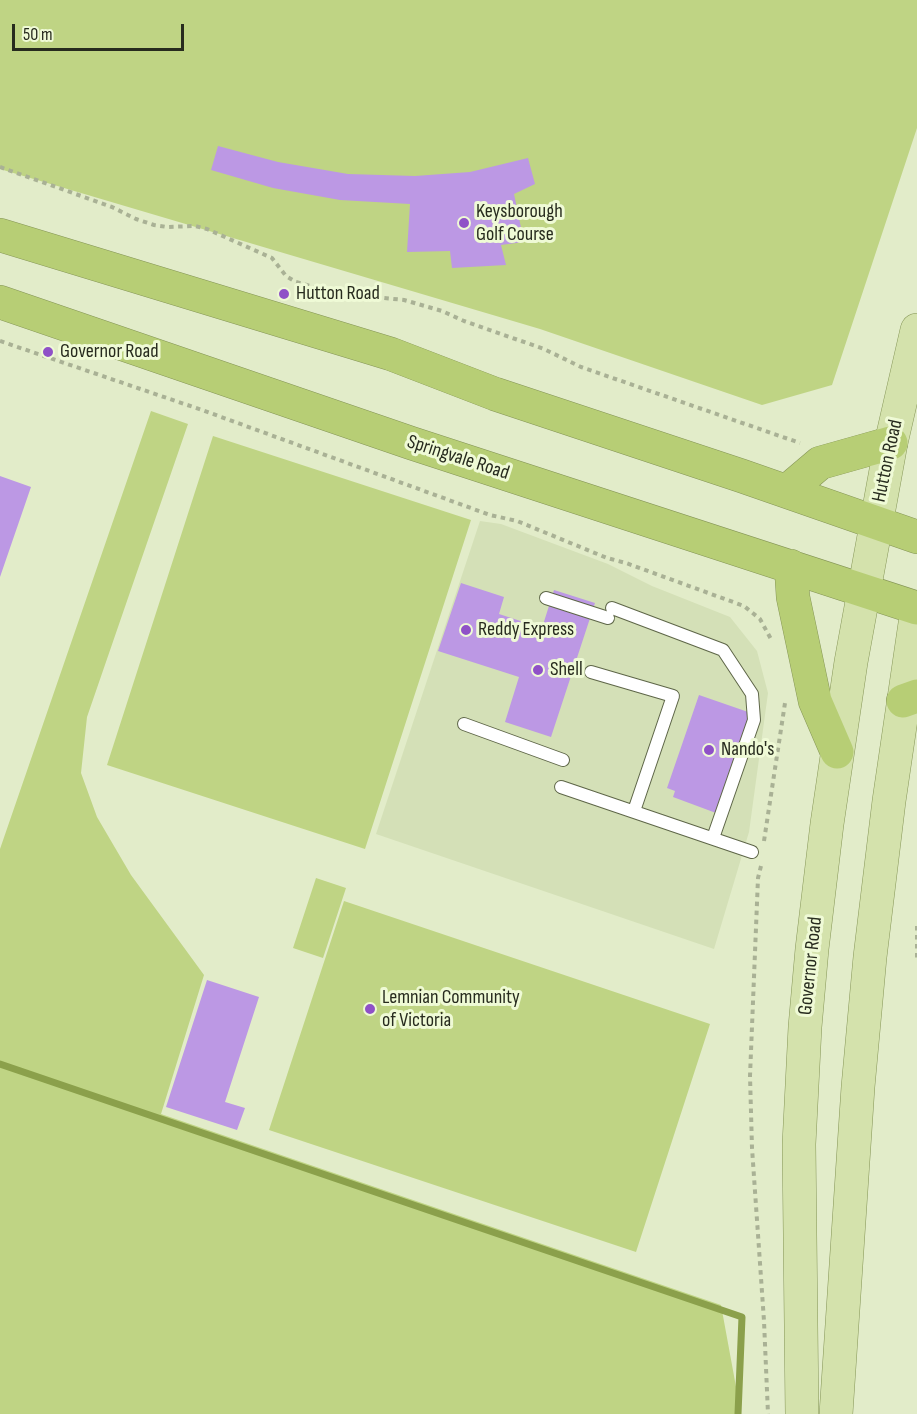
<!DOCTYPE html>
<html>
<head>
<meta charset="utf-8">
<style>
	body { margin:0 }
	#map { position:relative; width:917px; height:1414px; overflow:hidden; background:#e2ecc9; font-family:"Sofia Sans Condensed",sans-serif }
	canvas { display:block }
	.scale { position:absolute; left:12px; top:24px; width:172px; height:27px; box-sizing:border-box; border:3px solid #272b1e; border-top:0; padding-left:8px; font-size:18px; line-height:21px; white-space:nowrap; color:#272b1e; -webkit-text-stroke:4px #effad6; paint-order:stroke }
</style>
</head>
<body>
<div id="map">
<canvas width="917" height="1414"></canvas>
<div class="scale">50 m</div>
</div>
<script>
const ctx = document.querySelector('canvas').getContext('2d');
ctx.lineJoin = 'round';
function fillPath(path, color) { ctx.fillStyle = color; ctx.fill(path, 'evenodd'); }
const toPath = rows => new Path2D(rows.map(r => 'M' + r).join(''));
function stroke(path, color, width, dash) { ctx.strokeStyle = color; ctx.lineWidth = width; ctx.lineCap = dash ? 'butt' : 'round'; ctx.setLineDash(dash || []); ctx.stroke(path); }
function label(font, color, halo, rows, align = 'center') {
  ctx.font = font + ' "Sofia Sans Condensed",sans-serif'; ctx.lineWidth = 6; ctx.setLineDash([]); ctx.textBaseline = 'middle'; ctx.strokeStyle = halo; ctx.fillStyle = color; for (const [text, x, y, turn = 0] of rows) {
    ctx.save(); ctx.translate(x, y); ctx.rotate((+turn || 0) * Math.PI / 180); ctx.textAlign = isNaN(turn) ? turn : align; if (halo) ctx.strokeText(text, 0, 0); ctx.fillText(text, 0, 0); ctx.restore();
  }
}
const built = toPath([
	[480,521,501,524,608,564,652,586,730,617,757,651,768,693,749,832,714,949,376,834]
]);
const green = toPath([
	[0,0,917,0,917,128,832,385,762,405,540,329,0,169],
	[151,411,188,424,87,717,81,773,97,817,131,875,204,975,161,1114,721,1305,741,1414,0,1414,0,849],
	[213,436,471,520,365,849,107,765],
	[316,878,346,888,323,958,293,948],
	[344,901,710,1024,636,1252,269,1130]
]);
const stream = toPath([
	[0,1064,742,1317,738,1414]
]);
const building = toPath([
	[218,146,278,162,348,174,415,176,470,172,528,158,535,184,514,194,524,242,501,245,506,265,452,268,450,251,407,252,410,204,340,200,273,188,211,170],
	[0,476,31,487,0,577],
	[461,583,504,597,499,614,542,628,554,590,595,603,551,737,505,722,519,677,438,651],
	[699,695,751,713,716,813,673,797,675,791,667,788],
	[207,980,259,997,225,1102,245,1108,237,1130,166,1107]
]);
const path = toPath([
	[0,167,112,207,136,219,154,225,167,227,195,226,207,229,272,258,286,276,296,282,336,293,404,300,442,311,464,321,544,349,581,367,800,443],
	[0,341,202,410,490,515,517,521,607,558,626,563,744,606,760,619,772,641],
	[764,841,785,703],
	[761,866,758,878,750,1076,752,1148,764,1321,768,1414],
	[917,926,917,959]
]);
const lane = toPath([
	[546,598,608,618],
	[612,608,723,650,752,694,754,720,713,838],
	[591,672,673,696,634,811],
	[464,724,563,760],
	[561,787,752,852]
]);
const primary = toPath([
	[802,1414,799,1144,805,1027,812,949,827,824,851,662,891,443,917,330],
	[836,1414,858,1087,870,957,889,801,917,610]
]);
const highway = toPath([
	[0,235,391,354,495,394,742,476,917,537],
	[0,302,411,443,917,608],
	[787,491,820,463,891,443],
	[791,566,793,597,815,701,837,752],
	[903,701,917,696]
]);
const markers = [
	[464,223,6,"#8f51c7"],
	[284,294,6,"#8f51c7"],
	[48,352,6,"#8f51c7"],
	[466,630,6,"#8f51c7"],
	[538,670,6,"#8f51c7"],
	[709,750,6,"#8f51c7"],
	[370,1009,6,"#8f51c7"]
];
const poiNames = [
	["Keysborough",476,212],
	["Golf Course",476,235],
	["Hutton Road",296,294],
	["Governor Road",60,352],
	["Reddy Express",478,630],
	["Shell",550,670],
	["Nando's",721,750],
	["Lemnian Community",382,998],
	["of Victoria",382,1021]
];
const streetNames = [
	["Springvale Road",458,458,18],
	["Hutton Road",888,461,-78],
	["Governor Road",811,966,-84]
];
fillPath(built, '#d4e0b7');
fillPath(green, '#bfd484');
stroke(stream, '#8ba04b', 7);
fillPath(building, '#bc98e4');
stroke(lane, '#5e6648', 14);
stroke(primary, '#859557', 34);
stroke(highway, '#859557', 34);
stroke(path, '#a9b195', 4, [4.5, 4.5]);
stroke(lane, '#fff', 12);
stroke(primary, '#d4e2ac', 33);
stroke(highway, '#b7ce75', 33);
for (const [x, y, r, color] of markers) { const dot = new Path2D(); dot.arc(x, y, r, 0, 2 * Math.PI); ctx.fillStyle = color; ctx.fill(dot); stroke(dot, '#effad6', 2); }
label('20px', '#272b1e', '#effad6', poiNames, 'left');
label('20px', '#272b1e', '#effad6', streetNames);
</script>
</body>
</html>
